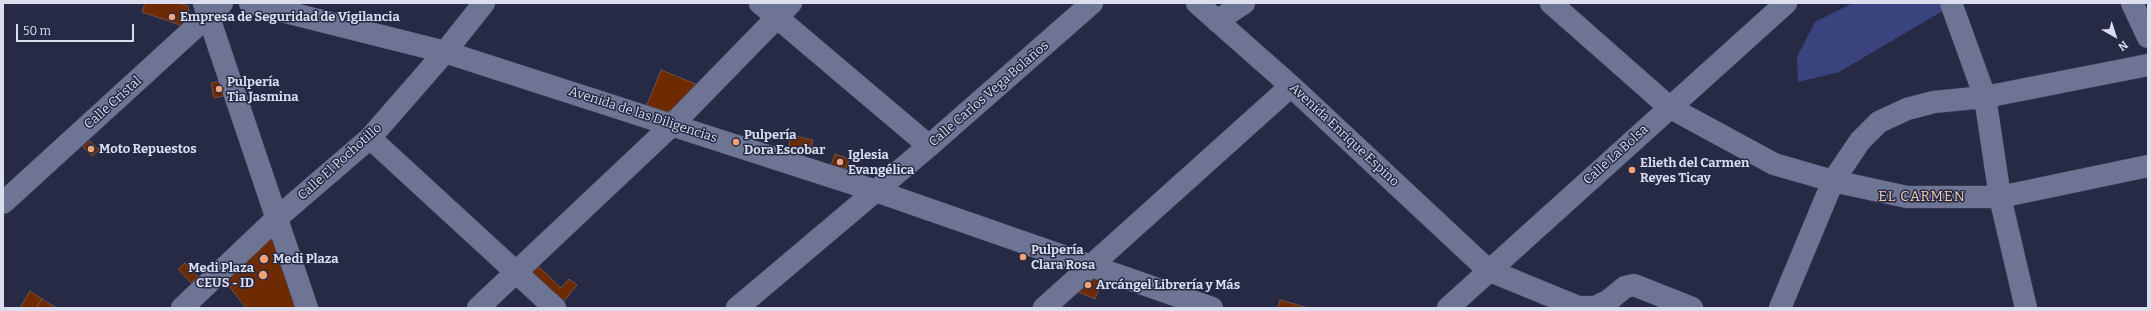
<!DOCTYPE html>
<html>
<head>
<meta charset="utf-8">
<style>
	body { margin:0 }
	#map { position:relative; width:2151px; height:311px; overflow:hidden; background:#262a45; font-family:Bitter,serif }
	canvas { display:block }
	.frame { position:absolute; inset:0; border:4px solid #dadeef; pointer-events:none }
	.north { position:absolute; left:2095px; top:16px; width:40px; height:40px; -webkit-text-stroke:3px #262a45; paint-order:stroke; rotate:141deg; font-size:11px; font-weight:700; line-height:16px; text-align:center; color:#dadeef }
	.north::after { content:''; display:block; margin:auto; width:14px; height:18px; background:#dadeef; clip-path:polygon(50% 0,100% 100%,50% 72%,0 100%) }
	.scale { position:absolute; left:16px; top:24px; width:118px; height:18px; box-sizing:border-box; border:2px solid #dadeef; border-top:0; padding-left:5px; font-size:12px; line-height:14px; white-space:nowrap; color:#dadeef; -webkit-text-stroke:3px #262a45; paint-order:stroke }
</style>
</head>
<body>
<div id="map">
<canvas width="2151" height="311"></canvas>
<div class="frame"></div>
<div class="north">N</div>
<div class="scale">50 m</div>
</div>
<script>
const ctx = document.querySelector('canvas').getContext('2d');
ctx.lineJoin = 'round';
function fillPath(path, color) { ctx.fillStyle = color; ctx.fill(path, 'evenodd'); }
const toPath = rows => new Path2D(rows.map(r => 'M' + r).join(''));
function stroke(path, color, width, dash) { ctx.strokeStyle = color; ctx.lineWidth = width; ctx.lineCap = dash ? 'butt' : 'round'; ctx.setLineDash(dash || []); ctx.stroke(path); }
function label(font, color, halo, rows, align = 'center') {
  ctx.font = font + ' Bitter,serif'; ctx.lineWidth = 3; ctx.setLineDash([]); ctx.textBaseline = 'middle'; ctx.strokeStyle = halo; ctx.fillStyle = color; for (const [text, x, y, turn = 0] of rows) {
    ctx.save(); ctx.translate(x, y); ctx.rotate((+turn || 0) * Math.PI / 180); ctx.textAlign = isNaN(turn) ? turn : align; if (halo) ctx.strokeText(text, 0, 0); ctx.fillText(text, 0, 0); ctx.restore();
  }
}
const green = toPath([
	[1853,3,1956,3,1839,72,1798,82,1797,57,1815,22]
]);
const building = toPath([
	[145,3,179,3,188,6,192,29,142,12,145,3],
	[661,70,696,84,676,107,666,113,647,105,661,70],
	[225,80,228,95,214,98,211,83,225,80],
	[791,135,813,140,809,154,788,149,791,135],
	[90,141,99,150,92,156,83,147,90,141],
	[835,154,849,159,846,169,831,165,835,154],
	[270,239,279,242,302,308,246,308,222,277,270,239],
	[185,263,198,277,191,283,178,269,185,263],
	[537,265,561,288,569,279,577,285,563,302,530,272,537,265],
	[1090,275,1103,280,1095,299,1071,289,1090,275],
	[30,291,42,299,36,308,20,308,30,291],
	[42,299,55,307,55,308,36,308,42,299],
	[1280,300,1305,307,1305,308,1278,308,1280,300]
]);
const minor = toPath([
	[204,3,307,308],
	[250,3,445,52,876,191,1212,308],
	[760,3,929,146],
	[1197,3,1291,86,1488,270,1578,307,1595,307,1608,301,1625,287,1634,285,1692,308],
	[1551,3,1669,107,1774,164,1833,181,1907,197,2000,197,2148,166],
	[1951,3,1985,97,2000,197,2026,308],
	[2132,3,2148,37],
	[1217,21,1244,3],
	[370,138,555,308],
	[3,203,222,3],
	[182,308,277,218,370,138,445,52,484,3],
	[478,308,672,125,791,3],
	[737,308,929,146,1092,3],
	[1044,308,1291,86],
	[1448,308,1786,3],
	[1780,308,1833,181,1860,141,1879,122,1907,109,1934,102,1985,97,2148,65]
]);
const markers = [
	[172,17,4,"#efa377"],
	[219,89,4,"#efa377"],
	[736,142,4,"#efa377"],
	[91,149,4,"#efa377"],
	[840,162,4,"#efa377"],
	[1632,170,4,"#efa377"],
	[1023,257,4,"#efa377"],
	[264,259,5,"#efa377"],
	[263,275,5,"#efa377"],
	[1088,285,4,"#efa377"]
];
const poiNames = [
	["Empresa de Seguridad de Vigilancia",180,17],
	["Pulpería",227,82],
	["Tia Jasmina",227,97],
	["Pulpería",744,135],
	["Dora Escobar",744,150],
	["Moto Repuestos",99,149],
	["Iglesia",848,155],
	["Evangélica",848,170],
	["Elieth del Carmen",1640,163],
	["Reyes Ticay",1640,178],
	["Pulpería",1031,250],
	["Clara Rosa",1031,265],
	["Medi Plaza",273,259],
	["Medi Plaza",254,268,"right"],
	["CEUS - ID",254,283,"right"],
	["Arcángel Librería y Más",1096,285]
];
const streetNames = [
	["Calle Carlos Vega Bolaños",989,94,-41],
	["Calle Cristal",113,103,-42],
	["Avenida de las Diligencias",643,115,18],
	["Avenida Enrique Espino",1344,135,43],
	["Calle La Bolsa",1616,155,-42],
	["Calle El Pochotillo",340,162,-42]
];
const neighbourhoodNames = [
	["EL CARMEN",1922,197]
];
fillPath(green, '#3b437f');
fillPath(building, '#6e2a00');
stroke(building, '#725243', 1);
stroke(minor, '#44475e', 23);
stroke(minor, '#6e7494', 22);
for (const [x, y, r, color] of markers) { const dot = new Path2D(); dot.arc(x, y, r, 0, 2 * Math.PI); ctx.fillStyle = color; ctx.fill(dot); stroke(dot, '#262a45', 1.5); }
label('bold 13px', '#dadeef', '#262a45', poiNames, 'left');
label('13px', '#dadeef', '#262a45', streetNames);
ctx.letterSpacing = '1px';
label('14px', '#f6cab1', '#262a45', neighbourhoodNames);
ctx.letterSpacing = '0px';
</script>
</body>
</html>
